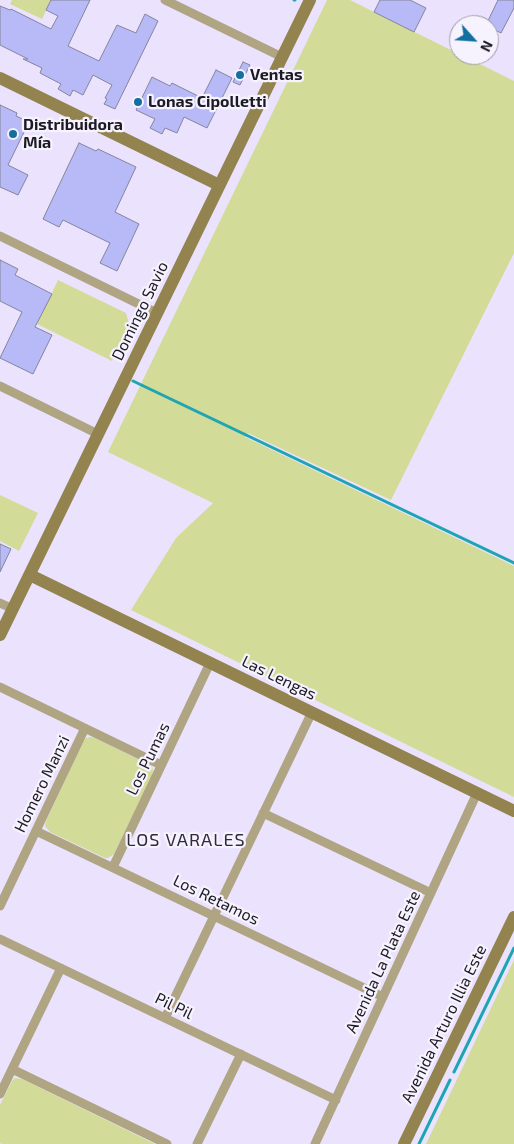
<!DOCTYPE html>
<html>
<head>
<meta charset="utf-8">
<style>
	body { margin:0 }
	#map { position:relative; width:514px; height:1144px; overflow:hidden; background:#ebe3fe; font-family:"Exo 2",sans-serif }
	canvas { display:block }
	.north { position:absolute; left:449px; top:15px; width:50px; height:50px; box-sizing:border-box; background:#f6f3fe; border:1px solid #9f9ca7; border-radius:50%; rotate:116deg; font-size:14px; font-weight:700; line-height:20px; text-align:center; color:#1d1a24 }
	.north::after { content:''; display:block; margin:auto; width:18px; height:22px; background:#126f9e; clip-path:polygon(50% 0,100% 100%,50% 72%,0 100%) }
</style>
</head>
<body>
<div id="map">
<canvas width="514" height="1144"></canvas>
<div class="north">N</div>
</div>
<script>
const ctx = document.querySelector('canvas').getContext('2d');
ctx.lineJoin = 'round';
function fillPath(path, color) { ctx.fillStyle = color; ctx.fill(path, 'evenodd'); }
const toPath = rows => new Path2D(rows.map(r => 'M' + r).join(''));
function stroke(path, color, width, dash) { ctx.strokeStyle = color; ctx.lineWidth = width; ctx.lineCap = dash ? 'butt' : 'round'; ctx.setLineDash(dash || []); ctx.stroke(path); }
function label(font, color, halo, rows, align = 'center') {
  ctx.font = font + ' "Exo 2",sans-serif'; ctx.lineWidth = 4.5; ctx.setLineDash([]); ctx.textBaseline = 'middle'; ctx.strokeStyle = halo; ctx.fillStyle = color; for (const [text, x, y, turn = 0] of rows) {
    ctx.save(); ctx.translate(x, y); ctx.rotate((+turn || 0) * Math.PI / 180); ctx.textAlign = isNaN(turn) ? turn : align; if (halo) ctx.strokeText(text, 0, 0); ctx.fillText(text, 0, 0); ctx.restore();
  }
}
const green = toPath([
	[12,0,51,0,42,19,10,4],
	[327,0,350,0,459,54,459,55,462,55,514,81,514,253,391,500,248,433,245,437,514,566,514,797,131,610,176,538,213,503,108,452],
	[58,280,126,313,129,324,112,361,37,324],
	[0,495,38,513,19,551,0,541],
	[91,737,95,738,148,764,152,766,153,771,152,776,114,854,108,858,105,858,50,832,45,826,46,821,83,742,86,738],
	[514,960,514,1144,426,1144],
	[15,1078,22,1079,155,1144,2,1144,0,1143,0,1105,12,1081]
]);
const stream = toPath([
	[294,0,295,0],
	[133,381,514,563],
	[454,1072,514,948],
	[419,1144,450,1080]
]);
const building = toPath([
	[51,0,90,0,68,46,99,61,117,25,136,33,145,14,158,21,115,109,104,104,107,99,105,98,112,85,93,75,83,95,73,90,70,96,58,89,61,84,40,73,42,68,23,59,28,59,0,45,0,6,10,10,11,9,51,29,58,16,46,10,51,0],
	[380,0,410,0,426,8,414,32,374,12,380,0],
	[498,0,514,0,514,8,501,33,489,27,489,25,486,25,498,0],
	[243,62,250,65,240,85,233,82,243,62],
	[216,70,232,78,207,128,184,117,177,133,165,128,162,134,150,128,155,119,136,110,152,77,170,86,172,83,202,98,216,70],
	[0,105,17,113,16,116,29,122,8,165,28,175,18,195,0,187,0,105],
	[79,143,96,151,98,149,136,167,115,212,139,224,117,271,100,263,110,243,63,220,59,227,43,219,79,143],
	[0,260,18,269,15,275,52,294,35,327,52,335,33,374,0,358,22,312,0,301,0,260],
	[0,544,11,549,0,572,0,544]
]);
const street = toPath([
	[165,0,282,57],
	[0,236,157,313],
	[0,386,98,434],
	[0,603,13,609],
	[0,687,161,765],
	[263,813,431,893],
	[36,831,383,997],
	[113,867,210,663],
	[0,906,85,728],
	[0,939,336,1100],
	[165,1018,312,712],
	[12,1069,167,1144],
	[0,1094,61,968],
	[197,1144,241,1054],
	[315,1144,477,793]
]);
const secondary = toPath([
	[0,78,219,185],
	[30,575,514,811],
	[0,635,310,0],
	[404,1144,514,917]
]);
const markers = [
	[240,75,5,"#126f9e"],
	[138,102,5,"#126f9e"],
	[13,134,5,"#126f9e"]
];
const poiNames = [
	["Ventas",250,75],
	["Lonas Cipolletti",148,102],
	["Distribuidora",23,125],
	["Mía",23,143]
];
const streetNames = [
	["Domingo Savio",140,311,-64],
	["Las Lengas",279,678,26],
	["Los Pumas",148,759,-64],
	["Homero Manzi",42,784,-64],
	["Los Retamos",216,900,26],
	["Avenida La Plata Este",383,962,-65],
	["Pil Pil",174,1006,26],
	["Avenida Arturo Illia Este",444,1024,-64]
];
const neighbourhoodNames = [
	["LOS VARALES",186,840]
];
fillPath(green, '#d2db97');
stroke(stream, '#1ea5b4', 3);
fillPath(building, '#b8baf7');
stroke(building, '#83849c', 1);
stroke(street, '#afa582', 9);
stroke(secondary, '#93834f', 12);
for (const [x, y, r, color] of markers) { const dot = new Path2D(); dot.arc(x, y, r, 0, 2 * Math.PI); ctx.fillStyle = color; ctx.fill(dot); stroke(dot, '#f6f3fe', 2); }
label('bold 16px', '#1d1a24', '#f6f3fe', poiNames, 'left');
label('16px', '#1d1a24', '#f6f3fe', streetNames);
ctx.letterSpacing = '1px';
label('18px', '#302a3d', '#f6f3fe', neighbourhoodNames);
ctx.letterSpacing = '0px';
</script>
</body>
</html>
